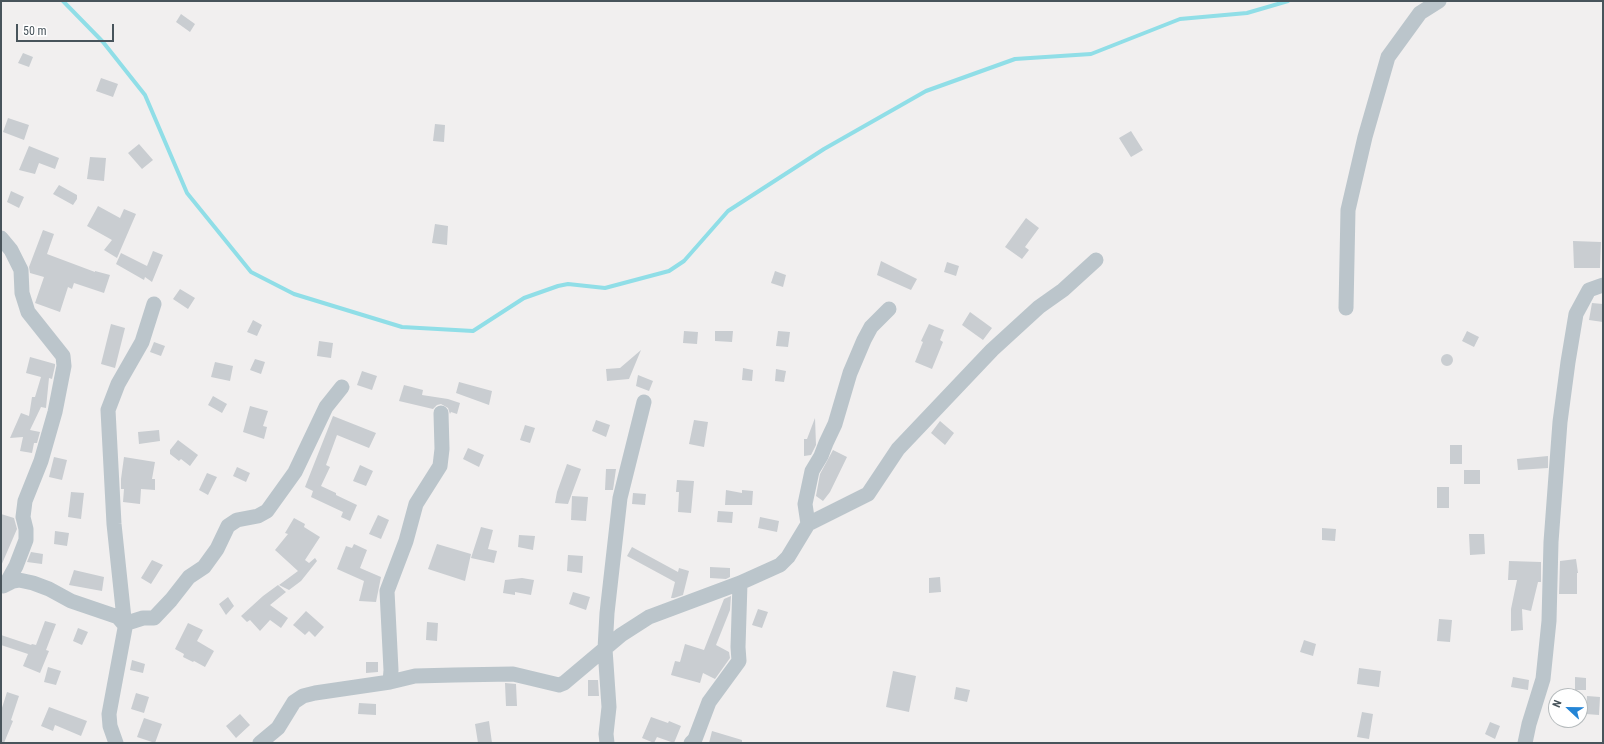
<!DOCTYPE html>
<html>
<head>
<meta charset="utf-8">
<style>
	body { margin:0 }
	#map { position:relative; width:1604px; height:744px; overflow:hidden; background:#f1efef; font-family:"Roboto Condensed",sans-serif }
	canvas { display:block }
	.frame { position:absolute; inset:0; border:2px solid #48545b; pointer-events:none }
	.north { position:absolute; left:1548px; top:688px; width:40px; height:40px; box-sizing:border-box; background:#fff; border:1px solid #b6bbbd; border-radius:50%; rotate:292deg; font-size:11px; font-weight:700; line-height:16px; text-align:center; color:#48545b }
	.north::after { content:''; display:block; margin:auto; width:14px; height:18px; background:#2485d6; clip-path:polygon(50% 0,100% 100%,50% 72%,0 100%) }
	.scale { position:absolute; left:16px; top:24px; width:98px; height:18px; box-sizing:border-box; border:2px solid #48545b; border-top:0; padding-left:5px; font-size:12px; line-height:14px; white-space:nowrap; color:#48545b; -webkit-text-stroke:3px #fff; paint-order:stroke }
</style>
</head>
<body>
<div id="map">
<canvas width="1604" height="744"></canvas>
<div class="frame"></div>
<div class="north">N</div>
<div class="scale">50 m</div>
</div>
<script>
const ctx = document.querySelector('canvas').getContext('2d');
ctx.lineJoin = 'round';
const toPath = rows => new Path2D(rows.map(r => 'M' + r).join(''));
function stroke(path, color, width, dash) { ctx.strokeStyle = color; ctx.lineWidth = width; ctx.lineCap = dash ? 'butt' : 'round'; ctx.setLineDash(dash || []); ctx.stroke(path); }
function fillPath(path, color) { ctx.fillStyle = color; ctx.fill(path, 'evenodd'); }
const stream = toPath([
	[63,1,103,42,145,95,187,193,251,272,294,294,402,327,473,331,524,298,558,286,568,284,605,288,669,271,684,261,728,211,824,149,926,91,1015,59,1091,54,1180,19,1247,13,1288,1]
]);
const building = toPath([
	[181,14,195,24,190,32,176,22],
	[23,53,33,57,29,67,18,63],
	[101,78,118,84,113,97,96,91],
	[8,118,29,125,24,140,3,132],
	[435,124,445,125,444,142,433,141],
	[1131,131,1143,150,1131,157,1119,138],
	[139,144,153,160,142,169,128,153],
	[29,146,59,158,55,169,39,163,35,174,19,170],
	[90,157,106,158,104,181,87,179],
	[59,185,77,195,77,199,73,205,53,194],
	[11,191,24,197,19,208,7,202],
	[98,206,120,218,124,209,136,214,117,258,104,250,112,240,87,226],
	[1026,218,1039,228,1025,247,1029,250,1022,259,1005,247],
	[435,224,448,226,447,245,432,243],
	[43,230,54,234,47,254,95,272,95,271,110,275,104,293,74,283,72,289,68,287,60,312,35,303,44,277,30,273,29,267],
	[1573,241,1601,242,1600,268,1574,268],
	[153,251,163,255,152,282,145,277,144,280,116,264,121,253,147,266],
	[881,261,917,279,911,290,877,275],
	[947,262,959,266,956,276,944,272],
	[775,271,786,275,783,287,771,283],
	[180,289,195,298,188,309,173,299],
	[1592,303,1603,304,1603,322,1589,320],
	[970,312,992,328,983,340,962,325],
	[253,320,262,325,257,336,247,332],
	[111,324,125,328,115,368,101,364],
	[929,324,944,330,940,340,943,342,932,369,915,362,923,342,921,341],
	[684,331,698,332,697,344,683,343],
	[715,331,733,331,732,342,715,341],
	[778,331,790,332,788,347,776,346],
	[1467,331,1479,337,1474,347,1462,341],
	[319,341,333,343,331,358,317,356],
	[154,342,165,346,161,356,150,352],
	[641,350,629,379,607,381,606,369,620,368],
	'1441 360a6 6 0 1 1 12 0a6 6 0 1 1-12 0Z',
	[30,357,55,364,55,366,52,379,49,378,46,408,41,407,30,430,40,432,37,443,34,443,32,453,20,451,23,437,10,438,21,413,29,416,32,397,35,397,41,377,26,373],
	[255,359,265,362,261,374,250,370],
	[215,362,233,366,230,381,211,377],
	[743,368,753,370,752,381,742,380],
	[776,369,786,371,784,382,775,381],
	[362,371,377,376,372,390,357,385],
	[638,375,653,381,649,391,636,386],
	[459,382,492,391,489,405,456,393],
	[404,385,423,390,422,395,448,399,460,403,457,414,451,412,450,414,448,408,441,404,437,405,433,409,399,401],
	[213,396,227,404,222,413,208,405],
	[250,406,268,411,263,426,267,427,264,439,243,432],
	[333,416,376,433,369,448,337,435,326,465,330,467,321,486,336,493,336,495,357,505,350,521,341,517,343,512,311,497,313,491,305,487],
	[815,418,816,445,811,455,804,456,804,439,807,439],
	[596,420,610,425,606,437,592,431],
	[694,420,708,422,704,447,689,444],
	[940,421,954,433,945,445,931,433],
	[525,425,535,428,530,443,520,440],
	[159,430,160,441,139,444,138,432],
	[178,440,198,455,190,466,181,459,179,461,170,454,170,450],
	[1450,445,1462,445,1462,464,1450,464],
	[468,448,484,455,479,467,463,459],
	[833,450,847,457,830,492,823,501,816,496,820,474],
	[1548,456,1548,468,1518,470,1517,459],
	[54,457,67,460,62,480,49,477],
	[124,457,155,462,152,479,155,479,155,490,141,489,140,504,123,502,124,489,121,489,121,479],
	[567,464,581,469,568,504,555,503,557,492],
	[360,465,373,471,366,486,353,481],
	[237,467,250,473,246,482,233,476],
	[606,469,616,469,613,490,605,490],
	[1464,470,1480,470,1480,484,1464,484],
	[207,473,217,477,208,495,199,490],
	[677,480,694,481,691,513,678,512,679,492,676,492],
	[1437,487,1449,487,1449,508,1437,508],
	[726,490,742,493,742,490,753,491,752,505,725,505],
	[71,492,84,493,81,519,68,517],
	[633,493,646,494,645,505,632,504],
	[572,496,588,497,586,521,571,520],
	[718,511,733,512,732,523,717,522],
	[1,514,14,518,17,529,1,566],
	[378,515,389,520,381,539,369,534],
	[760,517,779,521,777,532,758,528],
	[294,518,305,524,304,527,320,537,305,560,309,563,315,558,317,561,301,581,289,590,279,585,298,571,275,550,288,534,285,533],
	[481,527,493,530,488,549,497,551,494,563,471,558],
	[1322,528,1336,529,1335,541,1322,540],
	[55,531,69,533,67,546,54,544],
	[1469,534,1484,534,1485,554,1470,555],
	[519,535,535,536,533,550,518,547],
	[354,544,367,550,360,568,381,577,376,602,359,601,364,581,337,569,346,546,352,548],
	[437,544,471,554,465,581,428,569],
	[632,547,678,572,679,568,689,571,683,595,674,598,671,598,675,582,627,556],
	[31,552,43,554,42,564,27,562],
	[568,555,583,556,582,573,567,571],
	[1576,559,1578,573,1577,573,1577,594,1559,594,1560,561],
	[152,560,163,565,151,584,141,578],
	[1509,561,1541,562,1541,582,1538,582,1531,611,1522,609,1523,630,1511,631,1511,609,1517,580,1508,580],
	[710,567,730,568,730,577,726,579,710,578],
	[74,570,104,577,102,591,69,585],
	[940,577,941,592,929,593,929,578],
	[522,578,534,580,531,595,515,592,515,595,503,593,505,580],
	[278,585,286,592,270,605,288,618,281,628,270,620,260,631,250,620,247,622,241,616,263,596],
	[573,592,590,597,586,610,569,604],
	[731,596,730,610,716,645,729,652,730,658,715,679,703,673,700,683,671,675,675,661,680,662,685,644,704,650,724,599],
	[228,597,234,606,226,615,219,604],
	[758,609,768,612,762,628,752,625],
	[306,611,324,627,315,637,309,631,305,635,293,625],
	[1439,619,1452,620,1450,642,1437,641],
	[45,621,56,624,46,650,49,651,40,673,23,666,28,654,1,645,1,635,31,645,32,644,36,645],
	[427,622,438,623,437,641,426,640],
	[188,623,203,630,197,641,214,651,205,667,194,661,193,662,183,657,184,654,175,649],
	[78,628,88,632,82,645,73,641],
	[1304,640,1316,644,1313,656,1300,652],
	[132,660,145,664,143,673,130,670],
	[366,662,378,662,378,672,366,673],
	[48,667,61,671,56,685,44,682],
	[1359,668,1381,671,1379,687,1357,684],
	[893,671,916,676,909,712,886,707],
	[1513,677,1529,680,1528,690,1511,687],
	[1575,677,1586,678,1586,690,1575,690],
	[588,680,598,680,599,696,588,696],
	[505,683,516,684,517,706,506,706],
	[956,687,970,690,967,702,954,699],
	[7,692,19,696,11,720,13,721,4,743,1,743,1,711],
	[136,693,149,697,144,713,131,709],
	[1587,696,1600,697,1599,715,1586,714],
	[359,703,376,704,376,715,358,714],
	[49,707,87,721,81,736,55,725,53,731,41,726],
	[1362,712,1373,714,1369,739,1357,737],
	[240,714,250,725,236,738,226,726],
	[651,717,668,723,669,721,681,726,674,743,657,737,654,743,642,738],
	[144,718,162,724,155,743,137,737],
	[489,721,492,743,478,743,475,724],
	[1490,722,1500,726,1495,739,1485,734],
	[712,731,742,740,742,743,709,743]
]);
const street = toPath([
	[1,238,11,250,21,270,22,293,28,312,63,356,64,366,55,412,41,461,25,501,23,517,26,529,26,540,16,566,6,584],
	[1346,308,1348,210,1365,137,1388,57,1420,13,1439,1],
	[808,524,805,504,812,471,821,456,826,443,835,424,850,373,864,340,871,327,889,309],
	[3,586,13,581,19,580,33,583,49,589,71,601,118,617,124,624],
	[124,624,143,618,154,618,171,600,189,577,204,567,217,549,228,526,237,520,258,516,267,511,295,472,326,407,342,387],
	[390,682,391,670,387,591,406,541,416,504,440,466,442,449,441,413],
	[116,743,110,726,109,714,125,628,114,524,108,410,118,384,142,342,154,304],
	[260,743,278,728,294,702,303,696,315,693,390,682,415,676,454,675,513,674,559,685,564,683,621,635,649,617,740,583,780,565,788,557,808,524,868,494,898,449,992,350,1039,307,1063,290,1096,260],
	[607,743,606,734,609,707,605,649,607,613,620,498,644,402],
	[691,743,695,739,709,702,739,661,738,647,740,583],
	[1525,743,1529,724,1543,679,1549,621,1551,542,1560,422,1568,362,1576,314,1589,290,1603,285]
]);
stroke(stream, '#90dee7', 4);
fillPath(building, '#c9cdd1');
stroke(street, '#bbc5cb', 15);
</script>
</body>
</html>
